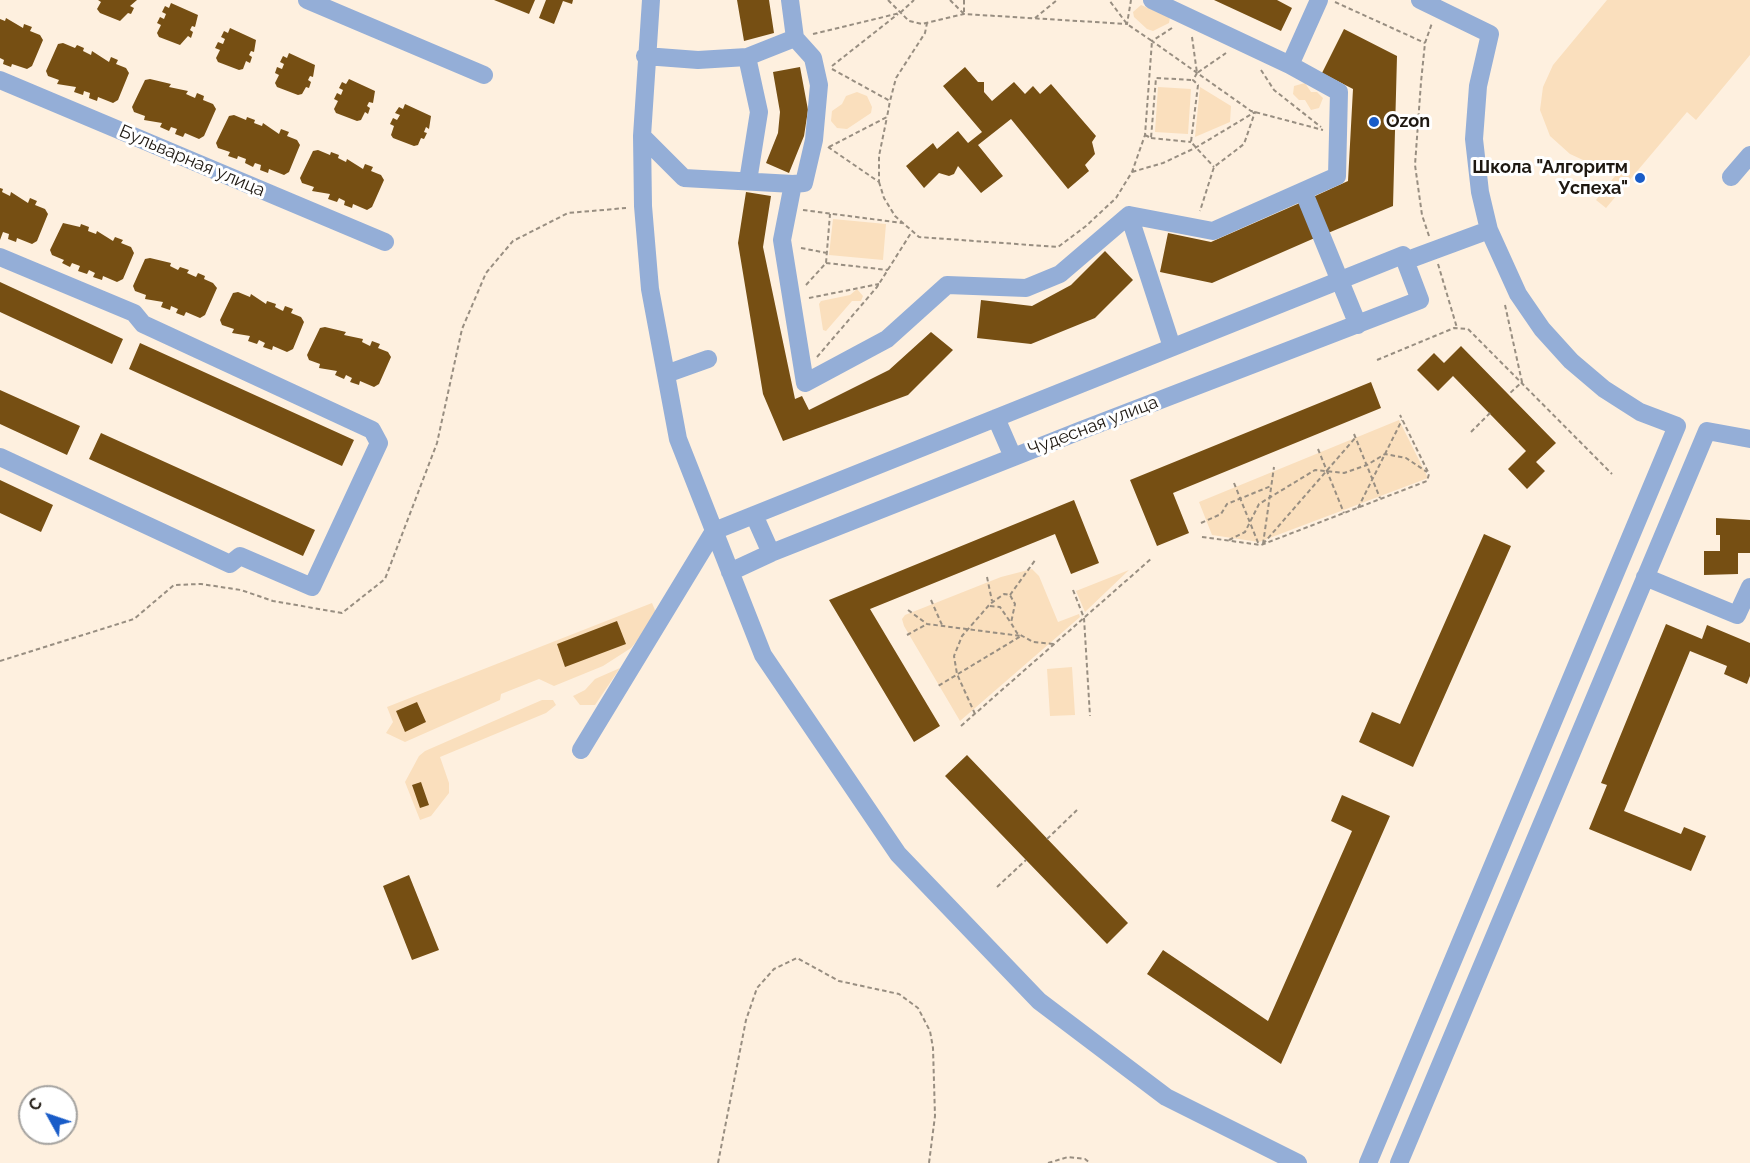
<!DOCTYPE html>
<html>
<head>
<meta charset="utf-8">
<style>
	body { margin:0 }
	#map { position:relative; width:1750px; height:1163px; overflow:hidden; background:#fef0df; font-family:Raleway,sans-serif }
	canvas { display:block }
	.north { position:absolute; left:18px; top:1085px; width:60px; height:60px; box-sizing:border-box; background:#fff; border:2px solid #a5a3a0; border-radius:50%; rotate:310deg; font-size:16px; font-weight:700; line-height:24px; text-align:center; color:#1e1811 }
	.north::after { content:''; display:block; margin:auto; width:21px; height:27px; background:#195cc8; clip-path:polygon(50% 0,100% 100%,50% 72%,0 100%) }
</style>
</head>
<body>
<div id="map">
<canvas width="1750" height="1163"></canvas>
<div class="north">С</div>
</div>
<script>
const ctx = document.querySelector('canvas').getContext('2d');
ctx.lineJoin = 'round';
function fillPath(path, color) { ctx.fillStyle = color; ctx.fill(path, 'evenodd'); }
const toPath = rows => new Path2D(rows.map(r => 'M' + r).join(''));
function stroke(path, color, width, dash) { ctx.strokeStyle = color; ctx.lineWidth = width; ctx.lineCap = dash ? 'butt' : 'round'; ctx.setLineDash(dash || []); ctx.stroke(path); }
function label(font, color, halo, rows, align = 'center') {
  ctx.font = font + ' Raleway,sans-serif'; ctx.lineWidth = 6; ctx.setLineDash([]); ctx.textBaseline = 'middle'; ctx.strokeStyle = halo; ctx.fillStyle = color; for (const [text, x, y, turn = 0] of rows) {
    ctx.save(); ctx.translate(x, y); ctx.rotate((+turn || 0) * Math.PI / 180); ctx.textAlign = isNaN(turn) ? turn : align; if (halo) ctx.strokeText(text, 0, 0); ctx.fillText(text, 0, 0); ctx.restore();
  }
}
const green = toPath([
	[1607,0,1750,0,1750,55,1696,120,1687,112,1606,208,1596,200,1623,166,1596,166,1570,154,1550,136,1540,110,1543,87,1553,65],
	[1141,5,1170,17,1169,23,1153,31,1147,29,1134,17,1133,12],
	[1305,83,1311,92,1317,92,1323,98,1319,108,1311,110,1305,100,1299,100,1293,94,1294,86],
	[1158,87,1191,89,1188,134,1155,132],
	[1200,87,1231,106,1230,122,1195,137],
	[857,92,867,96,872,107,871,113,847,129,837,128,831,121,832,111,842,104,846,96],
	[833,219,886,224,883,260,829,255],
	[857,289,863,296,861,301,852,301,826,331,823,330,819,304,821,301,850,295],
	[1399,420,1428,478,1259,542,1212,535,1199,502],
	[1032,569,1039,576,1058,622,1079,614,1080,617,960,721,904,626,902,619,905,615,1001,577],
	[1129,570,1085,612,1076,591],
	[652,603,657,615,646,630,631,648,603,666,554,686,539,679,501,694,500,700,405,742,386,733,393,722,387,707],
	[1072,667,1075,715,1050,716,1047,669],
	[620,668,595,705,580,705,573,696,585,690,595,679],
	[542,700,553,700,556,705,546,713,440,757,449,783,449,793,431,816,420,820,405,782,419,756,425,751]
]);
const building = toPath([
	[98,0,137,0,130,6,134,8,131,14,128,13,120,21,100,13,97,9,101,2],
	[494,0,535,0,529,14],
	[546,0,573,0,572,4,563,1,554,24,539,18],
	[737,0,769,0,774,33,744,41],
	[1214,0,1277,0,1292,8,1281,31],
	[171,3,198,15,195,27,192,26,190,30,193,32,191,38,188,36,180,45,159,37,157,33,161,25,157,23,160,17,164,19,166,14,162,12,165,6,169,8],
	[6,18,23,28,24,24,32,27,30,31,40,35,43,40,32,66,27,69,12,64,11,67,3,64,4,60,0,58,0,19,5,21],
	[230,28,256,40,254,52,251,51,249,55,252,57,250,63,246,61,243,69,239,70,218,62,216,58,220,50,215,48,218,42,223,44,225,39,221,37,224,31,228,33],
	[1344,29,1397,56,1393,206,1328,233,1313,197,1348,181,1353,89,1322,73],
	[63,43,75,48,77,45,84,48,83,51,91,55,92,51,109,62,111,57,118,60,116,64,126,68,129,73,118,100,113,103,98,97,97,101,89,98,90,93,84,91,83,95,74,92,76,87,57,84,59,80,48,76,46,71,58,44],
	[289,53,315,65,313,77,310,76,308,80,311,82,309,88,306,87,302,94,298,95,277,87,275,83,279,75,275,73,277,67,282,69,284,64,280,62,283,56,287,58],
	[800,67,808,110,804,136,789,173,766,163,778,133,780,112,773,72],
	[965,67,978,82,984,82,984,92,992,101,1014,82,1025,94,1033,86,1040,94,1051,84,1096,136,1092,142,1095,154,1085,165,1089,171,1068,189,1011,119,978,145,1003,176,981,193,958,166,954,174,949,176,939,173,924,188,906,166,933,143,937,149,958,131,968,143,982,132,943,86],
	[150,79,171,84,169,87,188,91,186,94,195,98,197,93,204,96,203,100,213,104,216,109,204,136,199,139,185,133,183,137,175,134,177,129,171,127,169,131,160,127,162,123,144,120,145,116,134,112,132,107,145,80],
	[349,79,375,91,373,103,369,102,367,106,370,108,368,114,365,112,361,120,357,121,336,113,334,109,338,101,334,99,337,93,341,95,343,90,339,88,342,82,346,84],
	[405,104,431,116,429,129,426,127,424,132,427,133,424,139,421,138,418,145,414,146,393,138,391,135,394,126,390,124,393,118,397,120,400,115,395,113,399,107,403,109],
	[234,115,246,120,247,117,255,120,254,123,262,126,263,123,279,134,281,129,289,132,287,136,297,140,300,145,289,172,284,175,269,169,268,173,260,170,261,165,255,163,253,167,245,163,246,159,238,156,237,159,228,156,230,152,218,148,216,143,229,116],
	[318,150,330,155,331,152,339,155,338,158,346,162,347,159,363,169,365,164,373,167,371,171,381,175,384,180,372,207,367,210,353,204,352,208,344,205,345,201,339,198,337,202,328,199,330,194,312,191,314,187,302,183,300,178,313,151],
	[0,188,3,189,2,192,10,196,11,192,28,203,30,198,37,201,35,205,45,209,48,214,37,241,32,244,17,238,16,242,8,239,9,234,3,232,0,240],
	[746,192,771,196,763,247,795,399,802,396,809,410,889,370,931,332,953,350,908,395,783,441,763,394,738,243],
	[1302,202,1317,237,1212,283,1160,272,1168,233,1211,242],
	[63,223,80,227,81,224,89,227,88,231,96,234,97,231,113,241,115,237,123,240,121,243,131,247,134,253,123,279,117,282,103,276,102,280,93,277,95,273,89,270,87,274,78,271,80,266,72,263,70,267,62,263,64,260,52,255,50,250],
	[1105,251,1133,280,1095,318,1031,344,977,338,981,300,1032,306,1071,285],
	[150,258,171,263,170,266,178,270,180,267,189,270,187,273,196,277,198,273,205,276,204,279,213,283,217,288,205,315,200,318,186,312,184,316,176,313,178,309,171,306,170,310,161,307,163,302,145,299,146,295,135,291,133,286,145,259],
	[0,282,123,339,112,364,0,312],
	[238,292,250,297,251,294,266,304,267,301,276,304,275,307,283,311,285,306,293,309,291,313,301,317,304,322,293,349,287,352,273,346,272,350,263,347,265,343,259,340,257,344,248,341,250,336,232,333,234,329,222,325,220,320,233,293],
	[325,327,346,332,344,335,363,339,362,342,370,346,372,341,380,344,378,348,388,352,391,357,379,384,374,387,360,381,359,385,350,382,352,378,346,375,344,379,335,375,337,371,319,368,320,364,309,360,307,355,320,328],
	[140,343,354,440,342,466,129,369],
	[1461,346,1556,443,1536,462,1545,471,1527,489,1508,469,1526,451,1453,376,1438,391,1417,370,1434,353,1444,363],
	[1371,382,1381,408,1173,493,1189,533,1157,546,1130,480],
	[0,390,80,426,67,455,0,424],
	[101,433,315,530,303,556,89,459],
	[0,480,53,505,41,532,0,513],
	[1074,500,1099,563,1071,574,1055,534,870,609,940,726,914,742,829,600],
	[1716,518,1750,520,1750,553,1738,553,1738,574,1704,575,1704,551,1720,551,1720,535,1716,535],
	[1484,534,1511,546,1413,767,1359,742,1372,712,1400,724],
	[617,621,626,644,565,667,557,644],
	[1666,624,1702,639,1707,625,1750,643,1750,676,1747,684,1724,674,1727,666,1690,651,1624,811,1681,834,1684,827,1706,836,1691,871,1589,829,1607,785,1601,783],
	[417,702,426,722,405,732,396,711],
	[967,755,1128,923,1107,944,945,776],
	[421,782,429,805,420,808,412,785],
	[1342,795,1390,816,1281,1064,1147,974,1163,950,1268,1021,1352,831,1331,821],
	[409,875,439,950,412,960,383,886]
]);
const path = toPath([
	[888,0,909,21,922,24,964,14,1127,24,1131,0],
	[950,0,964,14],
	[964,0,964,14],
	[1335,2,1425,43],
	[1035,18,1057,0],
	[1172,28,1152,41,1251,111,1323,130],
	[813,34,900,13,914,0],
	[1192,37,1197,73,1226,53],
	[832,66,898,14],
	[832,69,890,101,896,78,925,33,927,23],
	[1261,70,1274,90,1321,127],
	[1197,73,1193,80,1198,85,1191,142,1214,167],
	[1145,135,1151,138,1156,78,1193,80],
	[1151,138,1191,142],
	[828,147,879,182,879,156,887,117],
	[829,147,887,117,890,101],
	[1132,172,1163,163,1195,148,1255,112,1244,144,1214,167,1200,211],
	[879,182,884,198,895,216,919,237,1058,247,1086,226,1116,198,1132,172,1145,135,1152,41,1127,24,1109,0],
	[803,210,902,223],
	[1429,236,1422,215,1415,165,1421,82,1425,43,1432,23],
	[801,248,827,253],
	[826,263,888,270],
	[1438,264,1457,328],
	[806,285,826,263,830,214],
	[809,298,879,284],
	[1505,305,1522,382,1509,394],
	[817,357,877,287,911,233],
	[1377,360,1454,328,1468,329,1612,474],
	[1471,432,1490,413],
	[1354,434,1380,498],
	[1318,449,1344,513],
	[1234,483,1259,545],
	[1358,508,1402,420],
	[1201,523,1221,514,1227,504,1271,486],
	[1202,537,1261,545,1427,481,1429,474,1400,415],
	[1229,540,1245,532,1259,504,1315,470,1344,473,1367,465,1385,454,1406,458,1427,472],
	[1263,544,1356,437],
	[1263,544,1274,467],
	[987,577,992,601],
	[1073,590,1084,618,1090,716],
	[1010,595,1036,559],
	[931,600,942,625],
	[990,606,1000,607,1011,623],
	[908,610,927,624,1021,636,938,686],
	[907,635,927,624],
	[0,661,134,619,174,585,201,584,241,590,273,601,342,613,385,579,437,443,462,329,486,273,513,241,568,213,626,208],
	[975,714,957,674,954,656,962,636,990,604,1004,594,1010,595,1015,604,1011,623,1017,633,1033,642,1054,644],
	[961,726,1152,558],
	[1047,839,1077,810],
	[997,887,1026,860],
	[718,1163,746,1020,757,988,774,969,797,958,839,981,899,994,918,1008,930,1031,933,1048,935,1116,929,1163],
	[1048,1163,1068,1157,1085,1159,1090,1163]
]);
const minor = toPath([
	[307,0,484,75],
	[651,0,642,136,643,206,650,289,678,439,763,655,898,854,1039,1001,1166,1097,1298,1163],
	[645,56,698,60,747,57,795,38,790,0],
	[747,57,759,112,748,181],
	[1290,65,1319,0],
	[0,80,385,242],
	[642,136,684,178,793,184,782,240,805,383,887,339,947,285,1026,288,1060,274,1129,215,1213,231,1337,176,1339,92,1290,65,1152,0],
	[1731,177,1750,155],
	[793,184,804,183,814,140,819,85,813,58,795,38],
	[1304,193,1358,325],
	[1129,215,1172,347],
	[0,257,134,313,143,324,372,430,379,443,312,587,240,556,230,564,0,457],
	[1405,261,1489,230],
	[666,374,708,359],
	[996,418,1013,457],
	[754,515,771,553],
	[1645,577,1737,615,1750,587],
	[581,750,714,531,1403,255,1420,300,1082,430,771,553,730,572],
	[1368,1163,1677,426,1640,412,1604,389,1571,361,1542,329,1518,294,1489,230,1480,192,1474,139,1478,86,1490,34,1420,0],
	[1399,1163,1707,431,1750,439]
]);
const markers = [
	[1374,122,6,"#195cc8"],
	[1640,178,6,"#195cc8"]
];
const poiNames = [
	["Ozon",1386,122],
	["Школа \"Алгоритм",1628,168,"right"],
	["Успеха\"",1628,189,"right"]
];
const streetNames = [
	["Бульварная улица",192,161,23],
	["Чудесная улица",1093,426,-21]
];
fillPath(green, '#fadfbd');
fillPath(building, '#764f13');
stroke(path, '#988e81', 2, [4.5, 3]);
stroke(minor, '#94aed7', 18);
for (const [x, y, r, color] of markers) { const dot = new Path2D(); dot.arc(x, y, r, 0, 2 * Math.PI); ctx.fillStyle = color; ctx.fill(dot); stroke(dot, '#fff', 2); }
label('bold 18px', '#1e1811', '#fff', poiNames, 'left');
label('18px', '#1e1811', '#fff', streetNames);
</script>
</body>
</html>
